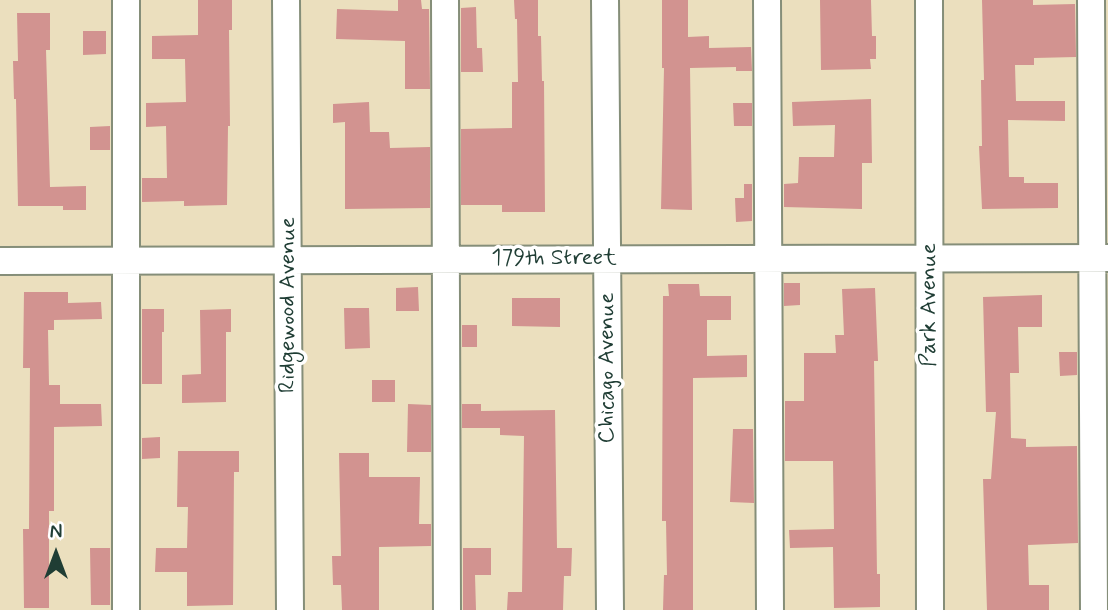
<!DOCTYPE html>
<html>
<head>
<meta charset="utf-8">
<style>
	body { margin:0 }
	#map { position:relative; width:1108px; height:610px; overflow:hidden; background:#ebdfbe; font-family:Mynerve,sans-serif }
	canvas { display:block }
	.north { position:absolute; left:21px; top:519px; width:70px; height:70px; -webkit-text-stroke:5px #fff; paint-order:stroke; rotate:0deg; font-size:19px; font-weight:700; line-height:28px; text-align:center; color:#1f3d34 }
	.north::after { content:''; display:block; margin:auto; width:24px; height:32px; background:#1f3d34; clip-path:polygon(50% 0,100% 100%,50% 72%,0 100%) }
</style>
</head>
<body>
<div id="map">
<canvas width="1108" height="610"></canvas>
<div class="north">N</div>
</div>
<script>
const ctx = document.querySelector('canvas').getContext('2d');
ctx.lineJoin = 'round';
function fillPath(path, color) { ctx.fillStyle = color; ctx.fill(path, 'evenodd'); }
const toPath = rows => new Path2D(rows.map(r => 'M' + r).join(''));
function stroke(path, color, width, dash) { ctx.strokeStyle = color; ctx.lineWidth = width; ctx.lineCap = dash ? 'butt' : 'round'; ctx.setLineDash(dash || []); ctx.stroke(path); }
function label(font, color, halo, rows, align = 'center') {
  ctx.font = font + ' Mynerve,sans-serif'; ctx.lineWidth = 7; ctx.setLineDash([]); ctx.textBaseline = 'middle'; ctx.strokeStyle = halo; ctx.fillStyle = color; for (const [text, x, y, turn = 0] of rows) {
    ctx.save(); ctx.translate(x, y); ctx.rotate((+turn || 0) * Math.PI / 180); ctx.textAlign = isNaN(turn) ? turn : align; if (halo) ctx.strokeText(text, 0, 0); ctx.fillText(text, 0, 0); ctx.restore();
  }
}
const building = toPath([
	[198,0,232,0,232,30,229,30,230,126,228,126,227,205,184,206,184,201,142,202,142,178,167,178,166,126,146,127,146,103,186,102,185,59,152,59,152,36,198,35],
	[398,0,421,0,422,9,429,9,430,89,405,89,405,41,336,39,337,9,398,11],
	[514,0,538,0,538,36,541,36,542,81,544,81,545,212,502,212,502,205,461,205,461,129,512,128,512,82,518,82,517,19,515,19],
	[662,0,688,0,688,37,709,36,709,48,751,47,752,71,736,71,736,67,690,68,692,210,661,209,664,68,662,68],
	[820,0,871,0,872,36,876,36,876,59,870,59,871,69,821,70],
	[982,0,1033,0,1033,5,1075,4,1076,57,1034,58,1034,65,1015,65,1016,101,1065,101,1065,121,1008,120,1009,177,1024,177,1024,183,1058,183,1058,208,982,209,979,146,982,146,981,80,984,80],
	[476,7,477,48,482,48,483,72,461,72,461,8],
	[17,13,50,13,50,50,46,50,50,187,86,186,86,210,63,210,63,206,18,206,16,99,14,99,13,61,18,61],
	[83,31,106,31,106,54,83,55],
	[871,99,872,163,862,163,862,209,784,207,784,184,798,183,799,157,834,157,835,125,793,126,792,102],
	[369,102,370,132,389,132,390,148,430,147,430,208,345,209,345,122,333,123,333,104],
	[733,103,752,103,752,126,734,126],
	[110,126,110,150,90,150,90,127],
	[744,184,752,184,752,221,736,222,735,198,744,198],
	[784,283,800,283,800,305,784,306],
	[668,284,699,284,700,296,731,296,731,320,707,320,707,356,747,355,747,377,693,378,693,610,663,610,664,575,667,575,666,521,662,521,663,296,669,296],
	[418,287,419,311,396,311,396,288],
	[875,288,878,361,874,361,877,574,880,574,880,607,834,608,833,547,790,548,789,530,834,529,833,461,785,461,785,401,804,401,804,353,836,353,835,335,844,335,842,289],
	[24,292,68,292,68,303,101,302,102,319,54,320,54,330,48,330,49,385,60,385,60,404,101,404,102,426,54,427,54,511,49,511,49,608,24,608,23,529,29,529,30,368,23,368],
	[1042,295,1042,327,1018,327,1019,373,1010,373,1011,438,1026,439,1026,447,1077,446,1078,543,1028,545,1029,585,1049,585,1049,610,987,610,983,479,991,479,996,412,986,412,983,297],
	[512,298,560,298,560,327,512,326],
	[344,308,369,308,370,348,345,349],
	[142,309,164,309,164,332,162,332,162,384,142,384],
	[231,309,231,332,226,332,226,402,182,403,182,375,201,374,200,310],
	[462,325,477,325,477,347,462,347],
	[1059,352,1077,352,1077,375,1060,376],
	[372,380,395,380,395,402,372,402],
	[408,404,431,405,431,452,407,452],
	[462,404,481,404,481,411,555,410,557,548,572,548,571,576,564,576,563,610,507,610,508,592,522,592,524,436,500,435,500,428,462,428],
	[733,429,753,429,754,503,730,502],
	[160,437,160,458,142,459,142,438],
	[178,451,239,451,239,472,234,472,233,605,187,606,187,572,155,572,156,548,187,548,188,507,177,507],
	[339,453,369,453,369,477,420,477,419,524,431,524,431,546,379,547,379,610,342,610,341,585,333,585,332,556,341,556],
	[90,548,110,548,110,605,91,605],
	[463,548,491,548,491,575,475,575,476,610,463,610]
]);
const minor = toPath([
	[126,0,126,610],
	[286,0,290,610],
	[445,0,447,610],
	[605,0,610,610],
	[767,0,770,610],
	[929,0,930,610],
	[1091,0,1094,610],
	[0,261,1108,258]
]);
const streetNames = [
	["179th Street",554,259],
	["Ridgewood Avenue",289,305,-90],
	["Park Avenue",930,305,-90],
	["Chicago Avenue",608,368,-90]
];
fillPath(building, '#d29390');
stroke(minor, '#858e79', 30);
stroke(minor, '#fff', 26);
label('23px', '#1f3d34', '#fff', streetNames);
</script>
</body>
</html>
